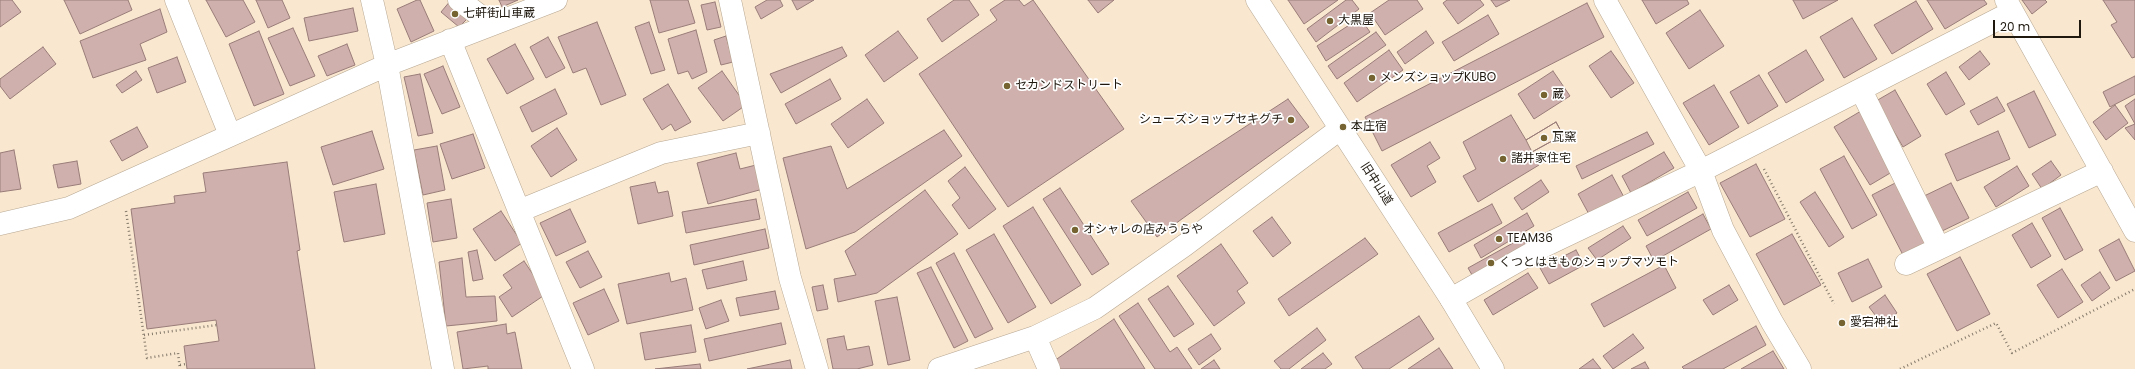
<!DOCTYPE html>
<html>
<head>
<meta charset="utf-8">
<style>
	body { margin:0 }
	#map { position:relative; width:2135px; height:369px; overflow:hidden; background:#f9e7d0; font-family:Poppins,sans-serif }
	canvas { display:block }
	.scale { position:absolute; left:1993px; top:20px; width:88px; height:18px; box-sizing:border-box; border:2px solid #1e180f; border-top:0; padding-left:5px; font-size:12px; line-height:14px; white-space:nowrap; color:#1e180f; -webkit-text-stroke:3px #fff; paint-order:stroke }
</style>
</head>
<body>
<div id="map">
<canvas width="2135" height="369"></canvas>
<div class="scale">20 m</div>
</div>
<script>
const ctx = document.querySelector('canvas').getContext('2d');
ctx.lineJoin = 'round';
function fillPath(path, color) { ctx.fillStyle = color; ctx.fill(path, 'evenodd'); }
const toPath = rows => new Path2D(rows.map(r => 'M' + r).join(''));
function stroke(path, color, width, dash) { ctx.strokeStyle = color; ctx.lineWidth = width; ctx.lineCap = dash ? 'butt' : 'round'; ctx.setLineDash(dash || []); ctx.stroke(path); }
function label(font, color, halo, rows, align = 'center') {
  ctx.font = font + ' Poppins,"Noto Sans JP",sans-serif'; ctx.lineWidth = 3.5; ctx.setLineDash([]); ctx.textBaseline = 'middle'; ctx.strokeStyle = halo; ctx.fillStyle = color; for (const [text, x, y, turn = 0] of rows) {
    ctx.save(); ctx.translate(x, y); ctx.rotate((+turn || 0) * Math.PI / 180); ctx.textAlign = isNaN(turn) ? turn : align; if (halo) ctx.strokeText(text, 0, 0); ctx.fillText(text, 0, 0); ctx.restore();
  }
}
const building = toPath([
	[0,0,12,0,21,12,0,27,0,0],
	[64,0,128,0,132,10,80,34,64,0],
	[206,0,243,0,255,22,226,37,206,0],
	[256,0,282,0,290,18,268,28,256,0],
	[417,0,420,0,434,31,411,42,397,9,417,0],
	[451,0,470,16,459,27,441,12,451,0],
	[499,0,518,0,502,7,499,0],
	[650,0,688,0,695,23,659,33,650,0],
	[767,0,780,0,783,6,761,19,755,7,767,0],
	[792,0,814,0,797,10,792,0],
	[954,0,969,0,979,15,942,42,927,19,954,0],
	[1005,0,1019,0,1024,6,1033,0,1124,129,1008,207,919,74,997,20,990,10,1005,0],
	[1088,0,1114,0,1098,13,1088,0],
	[1288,0,1338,0,1304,24,1288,0],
	[1346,0,1352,0,1359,9,1316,42,1307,29,1346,0],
	[1389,0,1417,0,1423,9,1385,35,1370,13,1389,0],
	[1447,0,1480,0,1484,5,1458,24,1443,3,1447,0],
	[1491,0,1510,0,1496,7,1491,0],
	[1642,0,1687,0,1689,4,1656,24,1642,0],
	[1793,0,1838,0,1803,19,1793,0],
	[1927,0,1984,0,1987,4,1945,29,1927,0],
	[2022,0,2045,0,2047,2,2032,14,2022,0],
	[2103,0,2135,0,2135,57,2132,58,2111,25,2117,22,2103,0],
	[1916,1,1933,29,1892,54,1874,25,1916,1],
	[715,2,721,27,707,30,701,5,715,2],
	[1587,3,1604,37,1382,151,1365,117,1587,3],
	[353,8,358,31,309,41,304,18,353,8],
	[160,9,167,32,140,44,146,60,93,78,80,41,160,9],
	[1700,10,1724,46,1689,69,1666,33,1700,10],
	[1488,15,1499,34,1454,61,1442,42,1488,15],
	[1360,18,1370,32,1326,61,1317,46,1360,18],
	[1852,18,1877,59,1844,78,1820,37,1852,18],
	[597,22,626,95,601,105,586,68,573,73,558,37,597,22],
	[649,22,665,70,651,74,635,27,649,22],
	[293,28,315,76,290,86,268,38,293,28],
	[696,30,707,72,692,79,688,71,678,74,668,39,696,30],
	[259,31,284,94,254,106,229,44,259,31],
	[898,31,918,58,884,82,865,55,898,31],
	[1426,31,1434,43,1405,64,1397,52,1426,31],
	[1376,32,1386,45,1337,79,1328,66,1376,32],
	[726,36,733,62,721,65,714,40,726,36],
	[548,37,565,68,546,78,530,47,548,37],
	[347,44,355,65,327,76,318,56,347,44],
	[515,44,534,79,507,94,487,59,515,44],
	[43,47,56,64,10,99,0,86,0,79,43,47],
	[842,47,847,56,781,93,770,74,842,47],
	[1389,50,1403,70,1357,102,1344,83,1389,50],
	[1806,50,1824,80,1786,103,1768,73,1806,50],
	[1611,51,1634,83,1611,98,1589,66,1611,51],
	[1980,51,1990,64,1969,80,1959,67,1980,51],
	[177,57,186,82,157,93,148,68,177,57],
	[443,66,460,107,442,114,424,74,443,66],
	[136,71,142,80,122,93,116,85,136,71],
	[722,71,746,105,723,121,698,88,722,71],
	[1553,71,1570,96,1534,119,1518,94,1553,71],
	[1946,72,1965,104,1946,115,1927,84,1946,72],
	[420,74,433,133,418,136,404,77,420,74],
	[1759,75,1778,106,1748,124,1730,92,1759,75],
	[2135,76,2135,94,2110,107,2103,92,2135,76],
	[830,79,841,99,796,124,785,104,830,79],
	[668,84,691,122,675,131,671,124,662,130,643,99,668,84],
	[1714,85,1739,127,1709,145,1683,103,1714,85],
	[555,89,567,114,532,132,520,107,555,89],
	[1895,90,1921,136,1903,147,1876,101,1895,90],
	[2034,91,2056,135,2029,148,2007,104,2034,91],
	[1997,97,2005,111,1978,125,1970,111,1997,97],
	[867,99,884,123,848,148,831,124,867,99],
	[1288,99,1309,127,1157,237,1131,201,1288,99],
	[2135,99,2135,140,2125,128,2135,124,2125,106,2135,99],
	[2115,105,2128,123,2106,140,2093,122,2115,105],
	[1861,111,1897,169,1870,185,1834,127,1861,111],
	[1511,115,1526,140,1556,122,1563,135,1532,152,1539,165,1478,202,1463,176,1476,169,1463,142,1511,115],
	[1556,122,1563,135,1532,152,1526,140,1556,122],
	[137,127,148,147,122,161,110,141,137,127],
	[557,128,577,160,551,177,531,146,557,128],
	[944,130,962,156,855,232,806,249,783,158,831,146,847,189,944,130],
	[372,131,384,169,333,185,321,147,372,131],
	[1998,131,2010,159,1957,181,1945,154,1998,131],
	[1647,132,1654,144,1582,179,1576,166,1647,132],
	[473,134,485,168,452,179,440,144,473,134],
	[1430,142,1440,158,1427,166,1436,182,1411,197,1391,165,1430,142],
	[437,146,445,190,423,195,414,150,437,146],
	[14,150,21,189,0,192,0,153,14,150],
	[1664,152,1674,168,1631,193,1622,176,1664,152],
	[736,153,740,169,756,165,763,189,708,204,697,163,736,153],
	[1844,156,1877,215,1852,229,1820,169,1844,156],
	[77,161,81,184,58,188,53,165,77,161],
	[2051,161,2061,175,2042,189,2032,174,2051,161],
	[287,162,300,250,297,251,315,369,187,369,184,346,219,341,216,320,147,329,131,209,175,203,174,196,206,192,203,173,287,162],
	[1756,164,1785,219,1750,237,1720,183,1756,164],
	[2017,166,2029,186,1996,207,1984,187,2017,166],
	[965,167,996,209,969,229,952,205,960,198,948,181,965,167],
	[1612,175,1625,199,1591,218,1578,194,1612,175],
	[1541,180,1549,192,1522,210,1514,198,1541,180],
	[1901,180,1933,239,1903,255,1872,195,1901,180],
	[655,182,658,193,668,191,673,216,638,224,630,187,655,182],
	[1951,183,1969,218,1938,233,1920,198,1951,183],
	[376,184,385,234,344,242,334,192,376,184],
	[1060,188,1109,264,1092,275,1043,199,1060,188],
	[925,190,958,234,877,293,838,302,834,279,856,275,845,251,925,190],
	[1688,192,1697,208,1647,236,1638,220,1688,192],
	[1815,192,1844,237,1829,247,1800,202,1815,192],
	[451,199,457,238,433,242,427,203,451,199],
	[756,199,760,219,686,233,682,212,756,199],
	[1492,204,1502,223,1449,252,1438,233,1492,204],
	[1033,207,1081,285,1051,304,1003,226,1033,207],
	[2060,208,2083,250,2065,260,2042,218,2060,208],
	[570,209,586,242,556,256,540,223,570,209],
	[501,211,522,243,495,261,473,229,501,211],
	[1527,213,1534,226,1481,258,1474,245,1527,213],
	[1703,214,1711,229,1654,261,1646,246,1703,214],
	[1272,217,1291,243,1273,257,1253,231,1272,217],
	[2032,223,2051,256,2031,268,2012,235,2032,223],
	[1623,226,1631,238,1597,260,1588,248,1623,226],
	[765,229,769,248,694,265,690,245,765,229],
	[994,234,1036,307,1008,323,966,250,994,234],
	[1792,234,1821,285,1784,305,1756,254,1792,234],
	[1365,238,1378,254,1289,316,1278,299,1365,238],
	[1522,238,1529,250,1475,280,1468,268,1522,238],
	[2119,239,2135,271,2116,281,2099,250,2119,239],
	[1221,244,1248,283,1237,291,1245,303,1214,326,1177,276,1221,244],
	[477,250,483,279,473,281,468,252,477,250],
	[1576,250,1584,265,1549,284,1540,268,1576,250],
	[588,251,602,277,580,288,566,262,588,251],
	[954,253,993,329,975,338,936,263,954,253],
	[1960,257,1990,314,1957,331,1927,274,1960,257],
	[462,258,466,297,495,296,497,321,446,326,439,262,462,258],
	[1868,259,1882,287,1852,302,1838,273,1868,259],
	[524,261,546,294,512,317,499,297,512,288,503,275,524,261],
	[743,261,747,280,707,289,702,270,743,261],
	[1664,265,1676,288,1604,327,1591,304,1664,265],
	[931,267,968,341,954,348,917,273,931,267],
	[2062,269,2083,302,2058,318,2037,285,2062,269],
	[2100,272,2110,288,2092,301,2081,285,2100,272],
	[669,273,671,282,686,278,693,310,627,324,618,284,669,273],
	[1528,273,1538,288,1493,315,1484,300,1528,273],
	[823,285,828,309,817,311,812,287,823,285],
	[1729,285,1738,300,1713,315,1703,300,1729,285],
	[1168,286,1194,324,1174,337,1148,299,1168,286],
	[604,289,619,321,588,335,573,303,604,289],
	[775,291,779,309,740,316,736,298,775,291],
	[1885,295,1897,313,1882,324,1869,307,1885,295],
	[897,297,910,360,888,365,875,301,897,297],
	[721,300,729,321,706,329,699,308,721,300],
	[1138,303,1170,352,1177,347,1192,369,1155,369,1119,316,1138,303],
	[1419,316,1434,339,1389,369,1363,369,1355,357,1419,316],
	[1114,319,1145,369,1057,369,1054,361,1114,319],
	[781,323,786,344,709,361,704,339,781,323],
	[506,324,507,334,515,332,522,369,488,369,488,366,463,369,457,332,506,324],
	[691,325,696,352,645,360,640,333,691,325],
	[1756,326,1766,345,1723,369,1684,369,1682,367,1756,326],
	[1317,328,1326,340,1289,369,1281,369,1274,361,1317,328],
	[1211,334,1221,349,1199,365,1188,349,1211,334],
	[1633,334,1644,348,1613,369,1603,356,1633,334],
	[844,336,847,350,869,346,873,365,857,369,833,369,827,339,844,336],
	[1439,348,1453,369,1408,369,1439,348],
	[1773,351,1784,369,1741,369,1773,351],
	[1323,353,1332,364,1325,369,1301,369,1323,353],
	[1593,359,1601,369,1579,369,1593,359],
	[790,360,792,369,747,369,790,360],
	[1214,360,1220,369,1201,369,1214,360],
	[1645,362,1649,369,1631,369,1645,362],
	[700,364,701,369,655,369,700,364]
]);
const path = toPath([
	[1764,169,1834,304],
	[126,211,147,358,178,353,180,369],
	[144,335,217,325],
	[180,365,186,364],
	[1900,369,1996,323,2012,353,2135,289]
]);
const minor = toPath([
	[176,0,230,135],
	[372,0,387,65,443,369],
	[459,0,491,24],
	[730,0,790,278,817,369],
	[1605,0,1701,171,1723,230,1772,322,1800,369],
	[2006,0,2135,231],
	[450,40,583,369],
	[1861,90,1939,248],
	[519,211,661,153,759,133],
	[0,224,69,208,387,65,556,0],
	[1906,264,2102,171],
	[1451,299,1546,245,1701,171,2012,12],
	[1035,337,1049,369],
	[939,369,1035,337,1095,308,1185,245,1340,129]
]);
const major = toPath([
	[1257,0,1451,299,1493,369]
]);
const markers = [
	[455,14,4,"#756432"],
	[1330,21,4,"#756432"],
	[1372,78,4,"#756432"],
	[1007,86,4,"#756432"],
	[1544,95,4,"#756432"],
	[1291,120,4,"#756432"],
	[1343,127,4,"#756432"],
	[1544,138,4,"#756432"],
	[1503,159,4,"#756432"],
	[1075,230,4,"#756432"],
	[1499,239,4,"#756432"],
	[1491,263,4,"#756432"],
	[1842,323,4,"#756432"]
];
const poiNames = [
	["七軒街山車蔵",463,14],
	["大黒屋",1338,21],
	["メンズショップKUBO",1380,78],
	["セカンドストリート",1015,86],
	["蔵",1552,95],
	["シューズショップセキグチ",1283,120,"right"],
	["本庄宿",1351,127],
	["瓦窯",1552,138],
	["諸井家住宅",1511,159],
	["オシャレの店みうらや",1083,230],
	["TEAM36",1507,239],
	["くつとはきものショップマツモト",1499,263],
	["愛宕神社",1850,323]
];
const streetNames = [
	["旧中山道",1376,184,57]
];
fillPath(building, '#cfb0ac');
stroke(building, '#997c78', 1);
stroke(minor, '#b7a791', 23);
stroke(major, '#b7a791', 23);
stroke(path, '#857a6a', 2.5, [1, 3]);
stroke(minor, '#fff', 22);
stroke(major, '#fff', 22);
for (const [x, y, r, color] of markers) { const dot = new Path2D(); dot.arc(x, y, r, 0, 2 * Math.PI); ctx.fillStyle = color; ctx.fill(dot); stroke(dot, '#fff', 1.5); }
label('12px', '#1e180f', '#fff', poiNames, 'left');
label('12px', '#1e180f', '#fff', streetNames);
</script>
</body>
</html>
